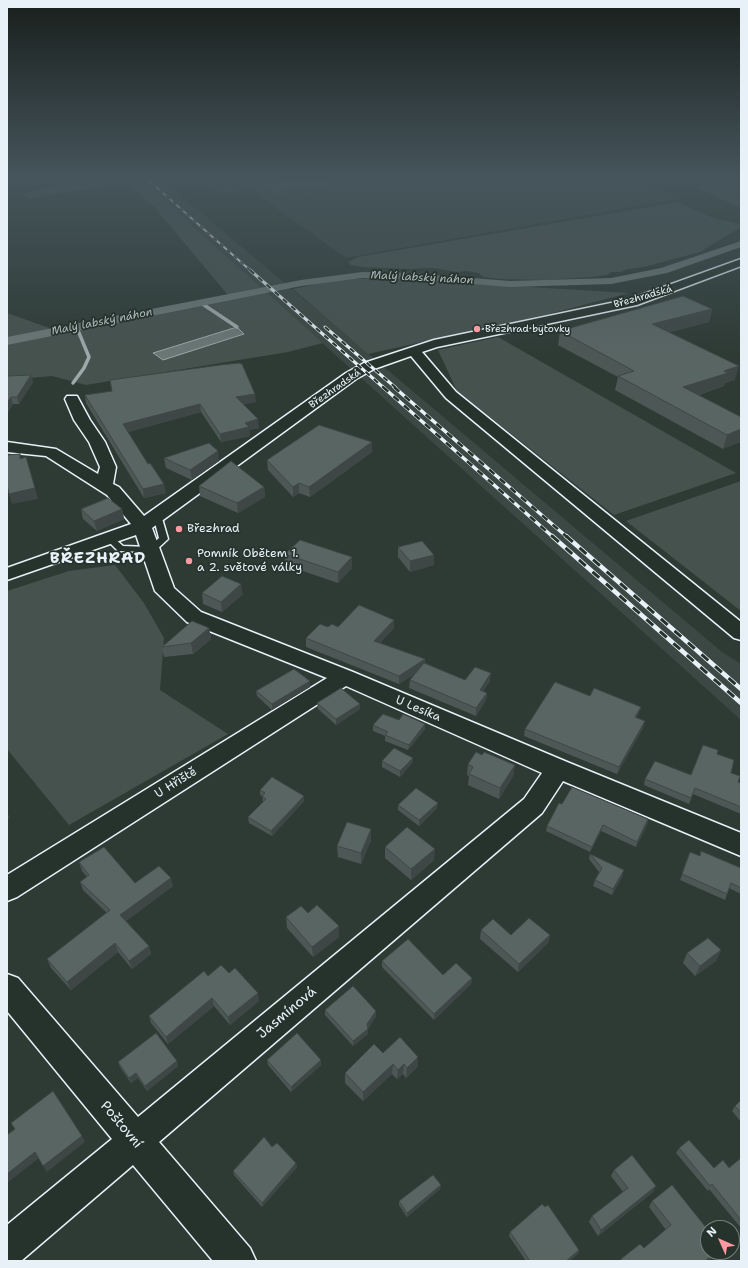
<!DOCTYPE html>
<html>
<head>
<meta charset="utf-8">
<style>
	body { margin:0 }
	#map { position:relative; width:748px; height:1268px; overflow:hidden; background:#2e3b35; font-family:"Shantell Sans",sans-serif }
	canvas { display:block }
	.frame { position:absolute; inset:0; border:8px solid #e8f1f8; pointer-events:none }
	.north { position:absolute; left:700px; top:1220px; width:40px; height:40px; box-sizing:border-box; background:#26332d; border:1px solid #747f7e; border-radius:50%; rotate:315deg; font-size:11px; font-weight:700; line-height:16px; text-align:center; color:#e8f1f8 }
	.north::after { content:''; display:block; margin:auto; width:14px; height:18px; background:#ff9aa2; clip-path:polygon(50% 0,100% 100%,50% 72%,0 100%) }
</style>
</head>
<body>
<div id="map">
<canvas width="748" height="1268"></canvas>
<div class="frame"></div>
<div class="north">N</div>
</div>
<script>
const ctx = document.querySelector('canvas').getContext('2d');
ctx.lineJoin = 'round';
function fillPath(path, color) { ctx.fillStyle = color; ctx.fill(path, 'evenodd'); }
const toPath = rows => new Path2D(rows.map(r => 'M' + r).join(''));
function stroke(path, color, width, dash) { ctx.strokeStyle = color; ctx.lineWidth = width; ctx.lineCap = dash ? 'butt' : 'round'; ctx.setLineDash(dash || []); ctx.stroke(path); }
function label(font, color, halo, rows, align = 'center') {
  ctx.font = font + ' "Shantell Sans",sans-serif'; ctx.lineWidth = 3.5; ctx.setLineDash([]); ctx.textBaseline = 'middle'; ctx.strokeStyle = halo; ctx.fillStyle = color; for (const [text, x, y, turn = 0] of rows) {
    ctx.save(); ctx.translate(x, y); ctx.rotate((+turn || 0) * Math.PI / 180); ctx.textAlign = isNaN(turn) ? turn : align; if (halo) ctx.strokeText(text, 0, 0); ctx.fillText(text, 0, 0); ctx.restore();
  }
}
const built = toPath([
	[139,178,160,178,722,652,741,664,741,720],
	[201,178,632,178,682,198,346,258,251,190,222,194]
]);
const green = toPath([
	[81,178,139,178,323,343,288,352,86,385,52,376,7,380,7,313,55,330,228,295,156,209,126,182,29,199,22,194],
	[244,334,163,360,154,355,161,350,191,342],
	[702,178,741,178,741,208,691,186,712,183],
	[678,202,713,218,741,224,741,227,700,252,644,267,628,269,621,272,611,272,608,275,591,277,545,280,500,279,483,277,479,273,466,271,458,272,432,268,409,269,363,267,351,265,348,262,358,257],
	[380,278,629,293,549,314,368,354,293,289,335,280],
	[498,337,736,473,614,515,457,391,438,350],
	[741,481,741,611,626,521],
	[115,565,144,603,164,638,160,690,228,734,69,825,7,749,7,591,69,571]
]);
const water = toPath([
	[237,327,244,334,163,360,153,353,237,327]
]);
const stream = toPath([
	[201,303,237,327],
	[73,383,84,368,89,357,77,328]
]);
const canal = toPath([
	[741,241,741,247,667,273,611,284,510,287,410,279,362,278,301,286,7,345,7,337,301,280,362,272,410,273,510,281,611,278,661,268,741,241]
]);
const lane = toPath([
	[157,512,161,515,168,539,154,552,118,551,106,539,107,537,113,537,123,546,149,547,159,538,153,515,157,512]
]);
const street = toPath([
	[741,259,741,266,637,305,437,347,422,352,456,392,741,622,741,640,734,638,446,398,411,356,374,369,356,379,152,528,174,588,201,612,353,672,567,762,741,833,741,856,563,781,542,813,159,1142,250,1248,256,1261,213,1261,133,1165,21,1261,7,1261,7,1225,112,1139,7,1011,7,974,18,978,138,1117,524,799,542,773,346,686,17,897,7,901,7,875,327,678,187,622,155,591,136,535,7,580,7,568,131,524,107,495,46,456,7,452,7,442,56,449,98,474,100,467,89,442,74,420,65,399,67,396,77,396,90,420,105,442,116,467,113,484,119,487,144,516,346,373,364,363,434,340,630,299,741,259]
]);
const railFar3 = toPath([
	[146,178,251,271]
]);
const railFar2 = toPath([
	[250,270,384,388],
	[325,327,396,388]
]);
const railFar1 = toPath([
	[383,387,553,537],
	[394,387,567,537]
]);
const rail = toPath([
	[552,536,741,703],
	[566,536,741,689]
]);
const wall = toPath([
	[247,178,414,178,342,188,342,190,307,195,304,194,283,197,266,184,258,185],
	[712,309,709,322,669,332,735,380,725,383,724,386,699,395,741,417,723,449,615,390,618,377,558,345,560,331],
	[31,375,33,382,19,404,13,404,8,412,7,412,7,376],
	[85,395,256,402,243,404,259,428,249,430,250,436,221,442,201,412,128,432,166,493,144,498,86,403],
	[372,442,372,452,310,497,299,493,293,497,268,470,267,460],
	[164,458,219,461,192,480,166,468],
	[199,486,264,487,265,497,238,513,200,496],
	[81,509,122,509,124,519,97,531,83,519],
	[398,547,434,555,434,565,410,572,398,557],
	[285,554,352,568,338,583,285,565],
	[202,593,243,594,222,612,203,604],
	[394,620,394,628,380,643,425,659,425,663,465,680,490,681,483,691,487,693,486,700,476,716,409,688,410,680,416,673,399,684,306,647,306,638,328,627],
	[209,628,211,639,193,654,164,657,162,647],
	[310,681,310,687,272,710,257,696,256,691],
	[590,696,639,713,636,718,645,721,643,728,617,774,524,736,525,729],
	[317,703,360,704,360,709,336,725,318,709],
	[399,720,425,729,408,750,385,741,385,736,373,731,373,725],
	[717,754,738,782,741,783,741,814,693,794,689,804,644,785,645,779,691,775],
	[482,755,515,765,513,776,499,799,468,785,469,776,467,775,468,764],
	[413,758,412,763,400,777,382,767,382,761],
	[260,790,304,801,272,836,249,823,248,817,263,802,262,796,260,795],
	[562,804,648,819,647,825,636,847,601,831,590,852,546,831,547,826],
	[398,805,437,808,419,826,398,810],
	[371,829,371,840,361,864,338,857,337,846],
	[385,847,434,860,411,880,385,858],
	[690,852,700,856,741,868,741,894,729,888,725,900,680,880],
	[590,854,623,875,612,895,593,886,595,880,599,872,589,859],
	[79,862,135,883,173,886,126,921,149,946,151,954,132,969,118,952,71,990,51,968,47,959,107,913,83,890,80,882,87,877,82,871],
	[308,913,339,937,313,957,287,928,286,917],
	[481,930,511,935,550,935,548,943,518,972,480,939],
	[721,950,716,961,695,976,683,963,687,953],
	[382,961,443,975,472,978,471,984,434,1020,382,967],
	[208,976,259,1001,230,1025,214,1006,168,1044,151,1023,149,1016],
	[325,1010,376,1011,376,1016,368,1029,368,1034,353,1046,325,1015],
	[383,1053,418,1066,406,1078,403,1074,397,1079,392,1074,363,1101,345,1083,345,1073],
	[267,1060,321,1065,291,1092,268,1065],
	[118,1062,178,1066,147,1091,138,1078,131,1083,120,1067],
	[741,1100,741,1122,732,1111,735,1106],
	[272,1147,296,1163,297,1167,262,1207,234,1175,233,1171],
	[679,1148,714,1168,729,1168,741,1158,741,1228,709,1189,708,1191,676,1153],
	[614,1170,653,1192,598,1236,589,1222,592,1216,623,1192,611,1176],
	[441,1185,440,1189,407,1217,399,1205,399,1201],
	[652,1201,708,1252,717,1252,708,1261,620,1261,621,1259,644,1248,666,1230,649,1207],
	[510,1232,579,1250,578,1254,569,1261,526,1261,509,1236]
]);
const shadedWall = toPath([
	[257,178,265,178,266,184,258,185],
	[362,178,414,178,342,188,342,190,307,195,307,188,339,181],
	[304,186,304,194,283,197,283,189],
	[712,309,709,322,649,338,652,324],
	[739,366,735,380,725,383,724,386,680,401,683,387,724,371],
	[31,375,33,382,19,404,17,397],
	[255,394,256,402,237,406,236,397],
	[11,397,13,404,8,412,7,403],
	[200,404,201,412,124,433,123,424],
	[258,419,259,428,249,430,250,436,221,442,220,434,245,423],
	[741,429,741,442,723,449,727,435],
	[372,442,372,452,310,497,309,487],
	[218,451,219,461,192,480,190,470],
	[299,483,299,493,293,497,293,487],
	[164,484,166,493,144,498,143,489],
	[264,487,265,497,238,513,237,503],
	[35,488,38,499,12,504,9,494],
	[122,509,124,519,97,531,94,521],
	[434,555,434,565,410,572,410,561],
	[352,557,352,568,338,583,338,572],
	[241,584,243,594,222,612,221,602],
	[394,620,394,628,374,649,374,641],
	[209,628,211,639,193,654,191,643],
	[425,659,424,667,399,684,399,676],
	[491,673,490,681,479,698,480,690],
	[310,681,310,687,272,710,272,704],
	[487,693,486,700,476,716,476,708],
	[360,704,360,709,336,725,336,719],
	[641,707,639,713,633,724,635,717],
	[645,721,643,728,617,774,619,767],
	[425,724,425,729,408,750,409,745],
	[413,758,412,763,400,777,400,771],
	[515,765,513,776,499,799,500,788],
	[304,796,304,801,272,836,271,831],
	[438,803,437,808,419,826,419,820],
	[7,812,10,818,7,820],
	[648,819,647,825,636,847,637,842],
	[603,825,601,831,590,852,592,847],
	[371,829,371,840,361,864,361,853],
	[435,849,434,860,411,880,411,869],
	[624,870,623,875,612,895,613,889],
	[171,878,173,886,123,923,120,915],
	[339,926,339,937,313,957,312,947],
	[550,935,548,943,518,972,519,964],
	[115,943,118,952,71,990,67,982],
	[149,946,151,954,132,969,129,961],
	[721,950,716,961,695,976,700,966],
	[472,978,471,984,434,1020,434,1014],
	[258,993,259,1001,230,1025,228,1017],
	[212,998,214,1006,168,1044,166,1037],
	[376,1011,376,1016,368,1029,368,1034,353,1046,353,1041,367,1024],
	[418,1057,418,1066,406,1078,407,1068],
	[321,1060,321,1065,291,1092,291,1087],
	[177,1061,178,1066,147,1091,145,1086],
	[393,1064,392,1074,363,1101,363,1092],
	[404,1064,403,1074,397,1079,398,1070],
	[136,1073,138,1078,131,1083,129,1078],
	[82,1136,85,1142,47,1172,43,1166],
	[35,1152,39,1158,7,1183,7,1174],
	[296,1163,297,1167,262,1207,262,1203],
	[441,1185,440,1189,407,1217,407,1213],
	[656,1186,653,1192,598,1236,601,1230],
	[579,1250,578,1254,569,1261,566,1261],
	[716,1252,717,1252,708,1261,705,1261]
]);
const building = toPath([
	[266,178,362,178,339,181,342,183,307,188,304,186,283,189,266,178],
	[683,296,712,309,652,324,739,366,724,371,728,373,683,387,741,417,741,429,727,435,618,376,634,371,560,331,683,296],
	[239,363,242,364,255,394,236,397,258,419,245,423,249,427,220,434,200,404,123,424,148,464,150,463,164,484,143,489,85,395,112,391,110,380,220,365,239,363],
	[31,375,17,397,11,397,7,403,7,376,31,375],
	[319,425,372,442,309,487,299,483,293,487,267,460,319,425],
	[209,443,218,451,190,470,164,458,209,443],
	[20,454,20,459,26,457,35,488,9,494,7,485,7,455,20,454],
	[231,461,264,487,237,503,199,486,231,461],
	[108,498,122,509,94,521,81,509,108,498],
	[300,540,352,557,338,572,285,554,300,540],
	[422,541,434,555,410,561,398,547,422,541],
	[222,576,241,584,221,602,202,593,222,576],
	[359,605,394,620,374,641,425,659,399,676,306,638,320,624,328,627,332,624,338,627,359,605],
	[192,621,209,628,191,643,162,647,192,621],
	[424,663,465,680,475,667,491,673,480,690,487,693,476,708,410,680,424,663],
	[294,669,310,681,272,704,256,691,294,669],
	[555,682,590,696,594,688,641,707,635,717,645,721,619,767,525,729,555,682],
	[341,688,360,704,336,719,317,703,341,688],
	[383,714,399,720,403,714,425,724,409,745,385,735,388,732,373,725,383,714],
	[703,745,718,750,717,754,734,760,731,773,740,776,738,782,741,783,741,807,695,788,691,798,645,779,655,761,691,775,703,745],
	[394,748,413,758,400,771,382,761,394,748],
	[476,752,482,755,484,752,515,765,500,788,469,774,473,767,468,764,476,752],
	[272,777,304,796,271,831,248,817,266,799,262,796,265,793,260,790,272,777],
	[572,787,648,819,637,842,603,825,592,847,547,826,559,803,562,804,572,787],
	[416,788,438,803,419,820,398,805,416,788],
	[347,822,371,829,361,853,337,846,347,822],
	[407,827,435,849,411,869,385,847,407,827],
	[104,847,135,883,159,866,171,878,120,915,149,946,129,961,115,943,67,982,47,959,110,910,80,882,89,875,79,862,104,847],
	[701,851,741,868,741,888,731,883,727,894,682,874,690,852,700,856,701,851],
	[590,854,624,870,613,889,595,880,602,868,590,854],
	[317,905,339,926,312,947,286,917,301,906,308,913,317,905],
	[529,918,550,935,519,964,481,930,493,919,511,935,529,918],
	[708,938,721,950,700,966,687,953,708,938],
	[408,939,443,975,456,963,472,978,434,1014,382,961,408,939],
	[221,965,229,973,235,968,258,993,228,1017,212,998,166,1037,149,1016,204,971,208,976,221,965],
	[353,986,376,1011,367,1024,368,1029,353,1041,325,1010,353,986],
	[156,1033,177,1061,145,1086,136,1073,129,1078,118,1062,156,1033],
	[297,1033,321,1060,291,1087,267,1060,297,1033],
	[400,1037,418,1057,407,1068,404,1064,398,1070,393,1064,363,1092,345,1073,374,1044,383,1053,400,1037],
	[53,1091,82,1136,43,1166,35,1152,7,1174,7,1135,15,1129,11,1123,53,1091],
	[741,1100,741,1113,735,1106,741,1100],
	[264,1137,272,1147,277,1143,296,1163,262,1203,233,1171,264,1137],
	[689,1140,714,1168,723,1160,729,1168,741,1158,741,1220,712,1184,710,1186,679,1148,689,1140],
	[632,1155,656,1186,601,1230,592,1216,628,1188,614,1170,632,1155],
	[433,1175,441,1185,407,1213,399,1201,433,1175],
	[672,1185,708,1230,708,1252,716,1252,705,1261,622,1261,621,1259,640,1244,644,1248,671,1225,652,1201,672,1185],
	[542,1204,545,1207,548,1205,579,1250,566,1261,530,1261,510,1232,542,1204]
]);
const markers = [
	[477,329,4,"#ff9aa2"],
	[179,529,4,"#ff9aa2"],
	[189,561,4,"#ff9aa2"]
];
const farStreetnames = [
	["Březhradská",643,297,-16],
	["Březhradská",335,389,-35]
];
const farPoinames = [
	["Březhrad bytovky",485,329]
];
const farWaternames = [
	["Malý labský náhon",422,278,3],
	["Malý labský náhon",102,322,-11]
];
const poiNames = [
	["Březhrad",187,529],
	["Pomník Obětem 1.",197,554],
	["a 2. světové války",197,568]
];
const streetNames = [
	["U Lesíka",418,709,23],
	["U Hřiště",176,783,-32]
];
const nearStreetnames = [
	["Jasmínová",287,1013,-40],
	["Poštovní",121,1125,50]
];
const districtNames = [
	["BŘEZHRAD",98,559]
];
fillPath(built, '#3b4843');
fillPath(green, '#45524e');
fillPath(water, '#6b7775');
stroke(water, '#9da8a9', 1);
stroke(stream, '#9da8a9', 3.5);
fillPath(canal, '#6b7775');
stroke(lane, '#e8f1f8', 3);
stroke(street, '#e8f1f8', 3);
fillPath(lane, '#26332d');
fillPath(street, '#26332d');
stroke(railFar3, '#e8f1f8', 2);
stroke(railFar2, '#e8f1f8', 3);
stroke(railFar1, '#e8f1f8', 3.5);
stroke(rail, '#e8f1f8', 4.5);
stroke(railFar3, '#26332d', 1.5, [4.5]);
stroke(railFar2, '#26332d', 2, [5.5]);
stroke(railFar1, '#26332d', 2.5, [7]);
stroke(rail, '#26332d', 3, [9]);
fillPath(wall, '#4d5755');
fillPath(shadedWall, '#3e4745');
fillPath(building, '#596563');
stroke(building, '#3e4745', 1);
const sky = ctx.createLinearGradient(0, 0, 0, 355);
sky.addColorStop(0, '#19201d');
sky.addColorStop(0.5, '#46555c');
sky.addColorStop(1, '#46555c00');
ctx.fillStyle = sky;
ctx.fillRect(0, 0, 748, 355);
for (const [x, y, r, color] of markers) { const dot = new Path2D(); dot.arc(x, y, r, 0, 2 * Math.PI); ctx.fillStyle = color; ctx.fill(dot); stroke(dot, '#26332d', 1.5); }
label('10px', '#e8f1f8', '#26332d', farStreetnames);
label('10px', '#e8f1f8', '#26332d', farPoinames, 'left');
label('italic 11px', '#b0babd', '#26332d', farWaternames);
label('12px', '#e8f1f8', '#26332d', poiNames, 'left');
label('12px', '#e8f1f8', '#26332d', streetNames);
label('14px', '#e8f1f8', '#26332d', nearStreetnames);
ctx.letterSpacing = '1px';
label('bold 16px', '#e8f1f8', '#26332d', districtNames);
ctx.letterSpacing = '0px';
</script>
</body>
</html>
